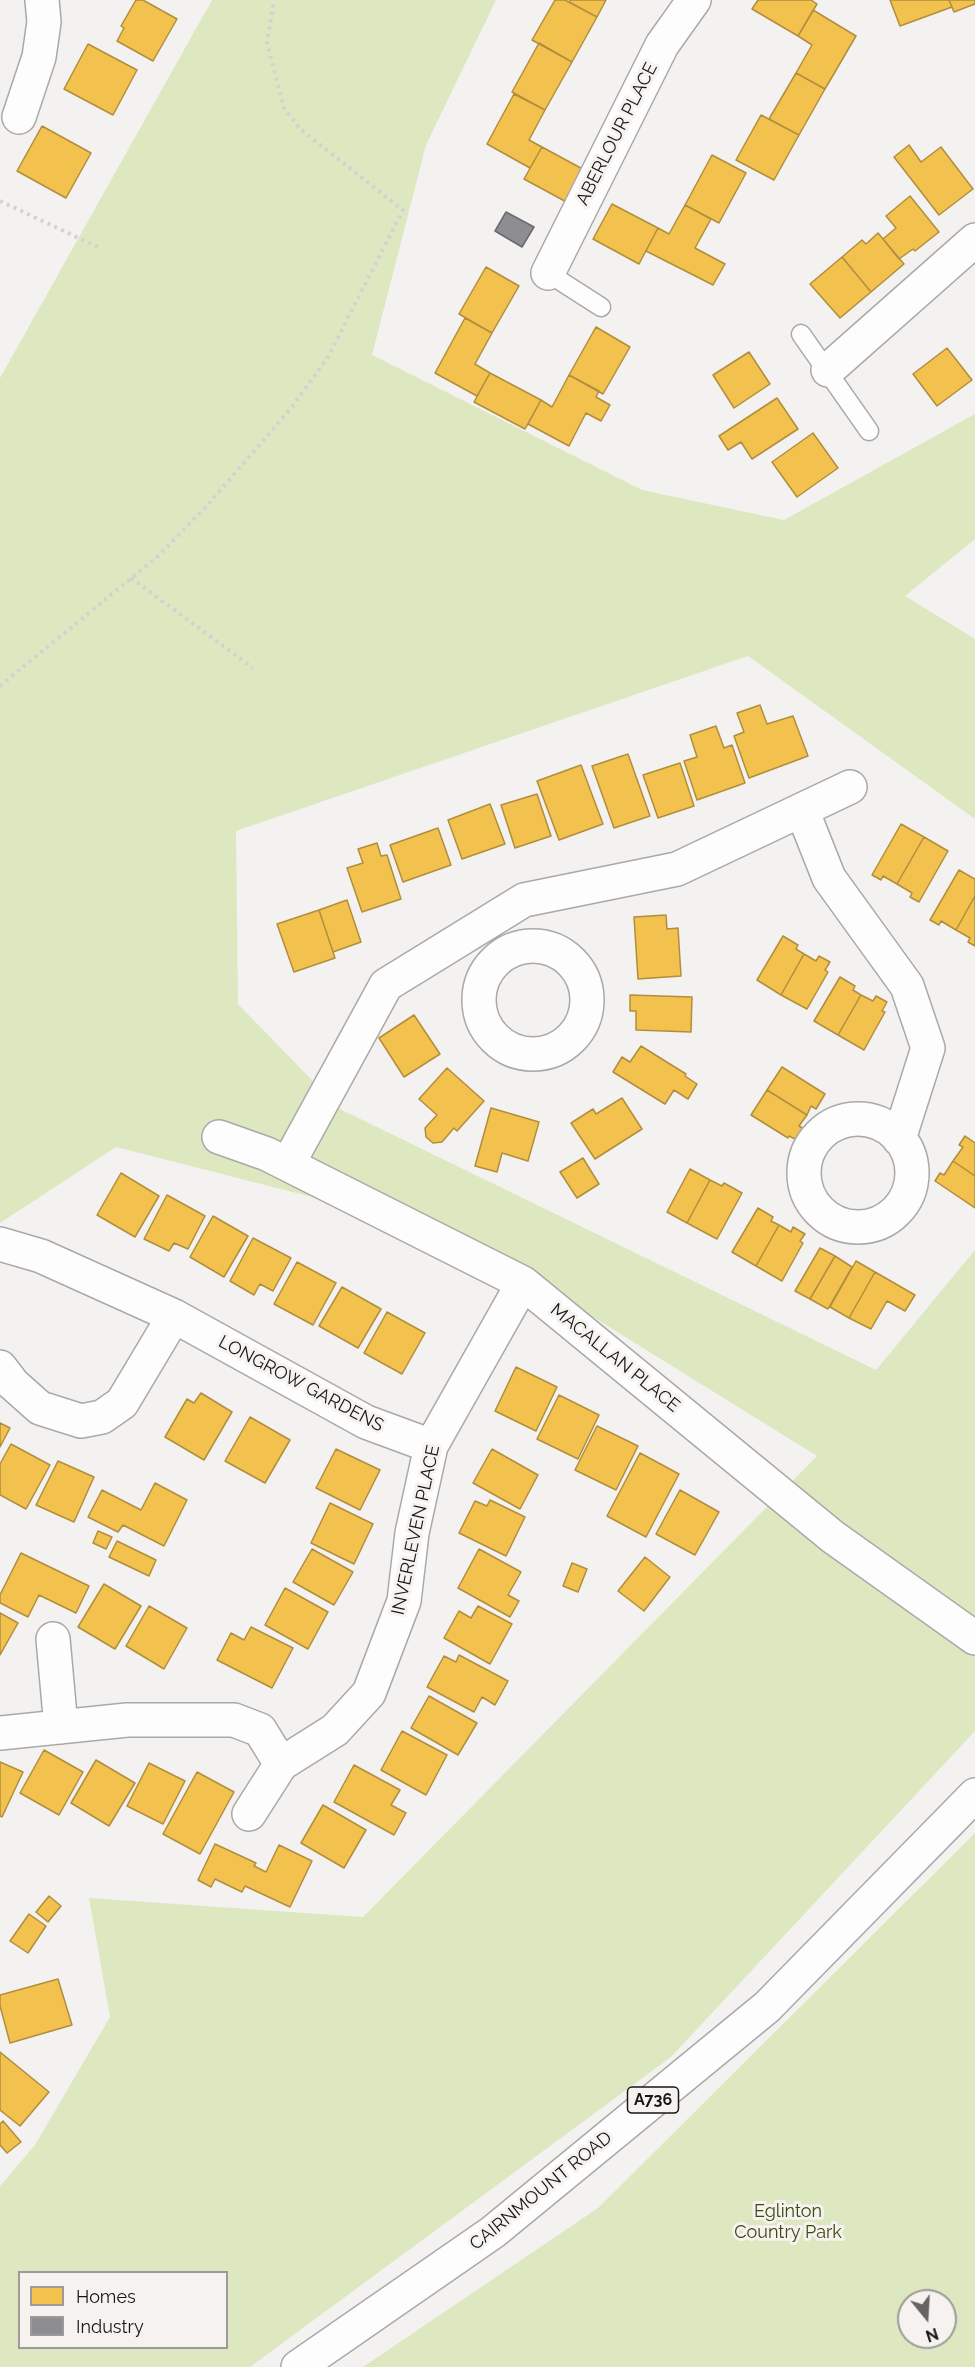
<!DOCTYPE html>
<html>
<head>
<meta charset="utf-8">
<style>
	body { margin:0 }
	#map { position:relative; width:975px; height:2367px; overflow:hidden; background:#f4f2f0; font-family:Raleway,sans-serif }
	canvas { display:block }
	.legend { position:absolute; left:18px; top:2271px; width:210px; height:78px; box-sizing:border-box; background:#f5f2ef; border:2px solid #9d9a98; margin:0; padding:8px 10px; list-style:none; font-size:18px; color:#181716 }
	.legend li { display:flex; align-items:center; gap:12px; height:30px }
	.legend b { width:30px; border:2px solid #9d9a98 }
	.north { position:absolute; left:897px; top:2289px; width:60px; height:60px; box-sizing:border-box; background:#f5f2ef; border:2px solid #9d9a98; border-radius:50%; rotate:162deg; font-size:16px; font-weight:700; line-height:24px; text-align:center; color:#181716 }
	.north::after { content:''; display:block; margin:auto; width:21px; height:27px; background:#656462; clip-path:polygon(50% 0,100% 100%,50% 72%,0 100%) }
</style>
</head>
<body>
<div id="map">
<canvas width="975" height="2367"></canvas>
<ul class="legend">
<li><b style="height:16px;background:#f2c14e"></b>Homes</li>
<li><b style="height:16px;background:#8d8d92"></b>Industry</li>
</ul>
<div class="north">N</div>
</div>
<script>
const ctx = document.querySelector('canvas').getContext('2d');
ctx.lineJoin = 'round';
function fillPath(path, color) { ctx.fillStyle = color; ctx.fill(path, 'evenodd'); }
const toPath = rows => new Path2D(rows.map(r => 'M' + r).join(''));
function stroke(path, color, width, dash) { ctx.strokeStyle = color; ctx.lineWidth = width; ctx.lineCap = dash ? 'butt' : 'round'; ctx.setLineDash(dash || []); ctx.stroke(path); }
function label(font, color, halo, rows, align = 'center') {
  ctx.font = font + ' Raleway,sans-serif'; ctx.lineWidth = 6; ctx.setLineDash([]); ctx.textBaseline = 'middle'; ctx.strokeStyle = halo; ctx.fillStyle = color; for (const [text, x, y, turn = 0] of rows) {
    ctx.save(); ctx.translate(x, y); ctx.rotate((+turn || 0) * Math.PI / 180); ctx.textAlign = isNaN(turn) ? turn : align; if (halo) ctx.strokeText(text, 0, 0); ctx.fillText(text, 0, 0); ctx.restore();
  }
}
const green = toPath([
	[212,0,496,0,426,145,372,355,642,490,784,520,975,414,975,539,905,596,975,639,975,819,748,656,236,831,238,1004,340,1109,876,1370,975,1250,975,1731,671,2057,250,2367,0,2367,0,2186,35,2145,110,2017,89,1898,363,1917,817,1456,461,1235,116,1147,0,1223,0,378],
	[20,2272,226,2272,226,2348,20,2348],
	[975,1833,975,2367,363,2367,598,2208],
	[909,2301,945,2301,945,2337,909,2337]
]);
const homes = toPath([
	[136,0,143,0,177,19,153,61,117,41,124,28,121,26,136,0],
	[555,0,565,0,597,17,572,62,532,40,555,0],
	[570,0,606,0,597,17,569,2,570,0],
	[758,0,811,0,817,4,798,36,752,9,758,0],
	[890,0,949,0,952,7,900,26,890,0],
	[949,0,975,0,975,4,954,12,949,0],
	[813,10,856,36,825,89,796,73,812,45,798,36,813,10],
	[539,43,572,62,545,110,512,92,539,43],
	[88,44,137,70,113,115,64,89,88,44],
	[796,73,825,89,799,135,769,119,796,73],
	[514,94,545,110,529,140,542,147,530,168,487,144,514,94],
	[761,115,799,135,774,180,736,160,761,115],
	[42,126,91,153,66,198,17,171,42,126],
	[909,145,921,162,941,147,973,189,939,215,894,157,909,145],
	[542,147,590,173,572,205,524,179,542,147],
	[712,155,746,173,719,223,685,205,712,155],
	[910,196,939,232,915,251,913,249,899,259,883,239,896,228,886,216,910,196],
	[612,204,658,228,639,264,593,239,612,204],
	[685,205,711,219,695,248,725,264,713,285,646,251,658,228,669,234,685,205],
	[878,233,904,264,871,292,842,257,862,240,866,244,878,233],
	[842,257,871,292,840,318,810,284,842,257],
	[486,267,519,286,492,333,459,314,486,267],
	[465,318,492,333,475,364,490,373,477,396,435,373,465,318],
	[596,327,630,347,603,394,569,375,596,327],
	[947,348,972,380,937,406,913,374,947,348],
	[749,352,770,384,734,408,713,375,749,352],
	[490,373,541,400,525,429,474,402,490,373],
	[569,375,599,391,596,397,610,405,601,421,586,413,569,446,528,424,541,400,552,407,569,375],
	[777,398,798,429,752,459,741,442,728,450,719,436,777,398],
	[813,433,838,468,797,497,772,462,813,433],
	[760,705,767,724,793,716,808,756,749,778,734,736,744,732,737,713,760,705],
	[716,726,724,748,732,745,745,783,697,800,684,761,697,757,690,735,716,726],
	[628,754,650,816,614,828,592,766,628,754],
	[680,763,694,806,658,818,643,775,680,763],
	[581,765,603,824,559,840,537,781,581,765],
	[537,794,551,836,515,848,501,805,537,794],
	[490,804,505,844,462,859,448,820,490,804],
	[901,824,924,837,897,884,883,876,881,880,872,875,901,824],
	[438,828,451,865,403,882,390,845,438,828],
	[924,837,948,851,919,902,910,897,912,893,897,884,924,837],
	[377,843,381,856,387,855,401,899,362,912,347,868,363,863,358,849,377,843],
	[959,870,975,879,975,896,956,930,941,921,939,925,930,920,959,870],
	[975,896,975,946,968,942,970,938,956,930,975,896],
	[347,900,361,942,333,952,319,910,347,900],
	[319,910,335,958,294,972,277,924,319,910],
	[666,915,667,929,678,928,681,976,638,979,634,917,666,915],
	[783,936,798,945,796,949,804,954,781,995,757,980,783,936],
	[804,954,816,961,819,956,830,962,825,970,828,972,807,1009,781,995,804,954],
	[840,977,855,986,853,990,861,995,838,1035,814,1021,840,977],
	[630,995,692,997,691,1032,636,1030,636,1011,630,1011,630,995],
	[861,995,873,1001,876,996,887,1002,882,1011,885,1012,864,1050,838,1035,861,995],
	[414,1015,440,1054,404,1077,379,1038,414,1015],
	[641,1046,686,1074,685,1076,697,1084,688,1099,674,1090,665,1104,613,1072,622,1057,630,1062,641,1046],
	[782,1067,825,1094,816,1109,811,1106,807,1115,767,1090,782,1067],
	[447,1068,484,1101,457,1131,454,1128,442,1142,433,1143,426,1137,425,1128,437,1115,419,1099,447,1068],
	[767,1090,807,1115,799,1126,804,1129,797,1140,789,1136,788,1138,751,1115,767,1090],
	[622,1098,642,1129,595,1159,571,1123,593,1109,596,1114,622,1098],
	[491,1108,539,1122,528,1161,502,1153,497,1172,475,1166,491,1108],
	[965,1136,975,1143,975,1176,953,1161,963,1147,959,1145,965,1136],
	[583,1158,599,1184,577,1198,560,1172,583,1158],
	[953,1161,975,1176,975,1208,935,1181,940,1173,944,1175,953,1161],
	[690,1169,710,1180,687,1223,667,1212,690,1169],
	[121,1173,159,1196,135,1237,97,1215,121,1173],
	[710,1180,722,1186,724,1183,742,1193,717,1239,687,1223,710,1180],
	[167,1195,205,1216,188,1249,174,1243,169,1251,144,1239,167,1195],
	[758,1208,773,1217,771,1221,779,1225,756,1266,732,1252,758,1208],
	[213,1216,248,1236,224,1277,190,1257,213,1216],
	[779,1225,791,1232,793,1227,805,1234,800,1241,803,1243,782,1281,756,1266,779,1225],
	[253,1238,291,1258,273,1291,260,1284,254,1295,230,1281,253,1238],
	[820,1248,835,1256,810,1299,795,1291,820,1248],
	[835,1256,852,1267,828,1309,810,1299,835,1256],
	[856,1261,875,1272,849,1318,830,1307,856,1261],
	[297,1262,336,1283,313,1325,274,1304,297,1262],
	[875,1272,915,1295,905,1311,887,1301,871,1329,849,1318,875,1272],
	[342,1287,381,1309,358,1348,319,1326,342,1287],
	[387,1312,425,1333,402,1374,364,1353,387,1312],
	[516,1367,557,1387,536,1431,495,1411,516,1367],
	[201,1393,232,1412,204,1460,165,1437,187,1399,194,1403,201,1393],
	[559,1395,599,1415,578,1459,537,1439,559,1395],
	[250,1417,290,1440,265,1483,225,1461,250,1417],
	[0,1423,10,1428,0,1447,0,1423],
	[597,1426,638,1446,616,1490,575,1470,597,1426],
	[11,1444,50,1465,26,1509,0,1495,0,1464,11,1444],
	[336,1449,380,1470,360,1510,316,1488,336,1449],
	[492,1449,538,1475,520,1509,473,1483,492,1449],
	[640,1453,679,1474,646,1537,607,1516,640,1453],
	[58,1461,94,1477,74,1522,36,1505,58,1461],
	[155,1483,187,1500,164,1546,123,1525,118,1532,88,1517,102,1490,141,1510,155,1483],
	[680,1490,719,1512,695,1555,656,1534,680,1490],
	[490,1500,525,1517,506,1556,459,1533,475,1501,487,1506,490,1500],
	[330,1503,373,1524,354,1564,311,1543,330,1503],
	[98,1531,112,1537,106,1549,93,1543,98,1531],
	[117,1541,156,1560,149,1576,109,1557,117,1541],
	[312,1549,353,1572,334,1605,293,1582,312,1549],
	[479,1549,521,1572,508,1595,519,1601,510,1617,458,1588,479,1549],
	[21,1553,89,1586,76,1613,39,1595,28,1617,0,1603,0,1595,21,1553],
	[645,1557,670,1577,644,1611,618,1591,645,1557],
	[572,1563,587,1569,578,1592,563,1586,572,1563],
	[104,1584,141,1606,115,1649,78,1627,104,1584],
	[285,1588,328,1612,308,1649,265,1625,285,1588],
	[149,1606,187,1628,164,1669,126,1646,149,1606],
	[478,1606,512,1624,490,1664,444,1638,459,1611,471,1618,478,1606],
	[0,1613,18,1623,0,1655,0,1613],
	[251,1627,293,1648,272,1688,217,1660,231,1633,244,1640,251,1627],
	[459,1655,508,1681,495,1705,482,1697,474,1712,427,1687,444,1656,456,1662,459,1655],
	[429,1696,477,1723,458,1755,411,1728,429,1696],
	[402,1731,447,1755,426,1795,381,1770,402,1731],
	[44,1750,83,1772,59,1815,20,1793,44,1750],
	[96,1760,135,1783,109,1826,71,1803,96,1760],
	[0,1762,23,1772,2,1817,0,1816,0,1762],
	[149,1763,185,1781,163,1824,127,1806,149,1763],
	[354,1765,400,1790,391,1805,406,1813,394,1835,334,1802,354,1765],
	[197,1772,234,1792,200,1854,163,1834,197,1772],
	[323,1805,366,1830,344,1868,301,1843,323,1805],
	[215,1844,256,1863,254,1866,266,1872,279,1845,312,1861,290,1907,245,1886,242,1892,215,1879,211,1887,198,1880,215,1844],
	[49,1896,61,1906,48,1922,36,1912,49,1896],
	[29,1914,46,1926,28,1953,10,1941,29,1914],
	[58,1979,72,2025,10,2043,0,2006,0,1995,58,1979],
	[0,2052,49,2092,20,2126,0,2110,0,2052],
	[3,2121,21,2142,7,2153,0,2145,0,2124,3,2121]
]);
const industry = toPath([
	[506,212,534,227,522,247,495,231,506,212]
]);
const path = toPath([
	[0,201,100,248],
	[131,578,253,668],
	[0,686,157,557,206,507,291,408,328,357,403,210,300,129,284,108,267,43,274,0]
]);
const service = toPath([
	[548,273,601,307],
	[801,334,869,431]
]);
const minor = toPath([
	[19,117,39,57,44,22,42,0],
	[548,273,662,45,694,0],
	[828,370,975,240],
	[802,810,829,878,907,986,928,1048,899,1139],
	'479 1000a54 54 0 1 1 108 0a54 54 0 1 1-108 0Z',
	'804 1173a54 54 0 1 1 108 0a54 54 0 1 1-108 0Z',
	[219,1137,267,1154,523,1283,833,1537,975,1638],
	[288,1164,386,985,524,900,677,869,850,787],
	[0,1244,41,1256,174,1316,366,1422,431,1446],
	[0,1367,13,1384,40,1408,81,1421,102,1417,122,1403,174,1316],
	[53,1639,61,1727],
	[0,1733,127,1720,234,1720,260,1730,281,1764],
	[249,1814,281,1764,335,1730,369,1693,404,1601,412,1533,431,1446,523,1283]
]);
const primary = toPath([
	[298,2367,493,2232,767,2007,975,1795]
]);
const shields = [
	[653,2100,51]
];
const shieldNames = [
	["A736",653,2100]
];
const streetNames = [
	["ABERLOUR PLACE",617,134,-63],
	["MACALLAN PLACE",615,1358,39],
	["LONGROW GARDENS",301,1384,28],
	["INVERLEVEN PLACE",416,1530,-78],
	["CAIRNMOUNT ROAD",541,2191,-39]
];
const parkNames = [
	["Eglinton",788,2212],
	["Country Park",788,2233]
];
fillPath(green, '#dde8c1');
fillPath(homes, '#f2c14e');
stroke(homes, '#b18e3d', 1.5);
fillPath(industry, '#8d8d92');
stroke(industry, '#6a6a6d', 1.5);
stroke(service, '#aba9a8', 21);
stroke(minor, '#aba9a8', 36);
stroke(primary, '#aba9a8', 36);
stroke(path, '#d2d2d1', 4, [3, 4.5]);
stroke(service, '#fdfdfd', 18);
stroke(minor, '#fdfdfd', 33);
stroke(primary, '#fdfdfd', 33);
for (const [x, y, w] of shields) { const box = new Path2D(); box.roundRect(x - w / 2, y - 13, w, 26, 4.5); ctx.fillStyle = '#f5f2ef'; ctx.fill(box); stroke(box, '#181716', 1.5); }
label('bold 16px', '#181716', null, shieldNames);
label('18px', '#181716', '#f5f2ef', streetNames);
label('18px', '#3c4a0c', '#f5f2ef', parkNames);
</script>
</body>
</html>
